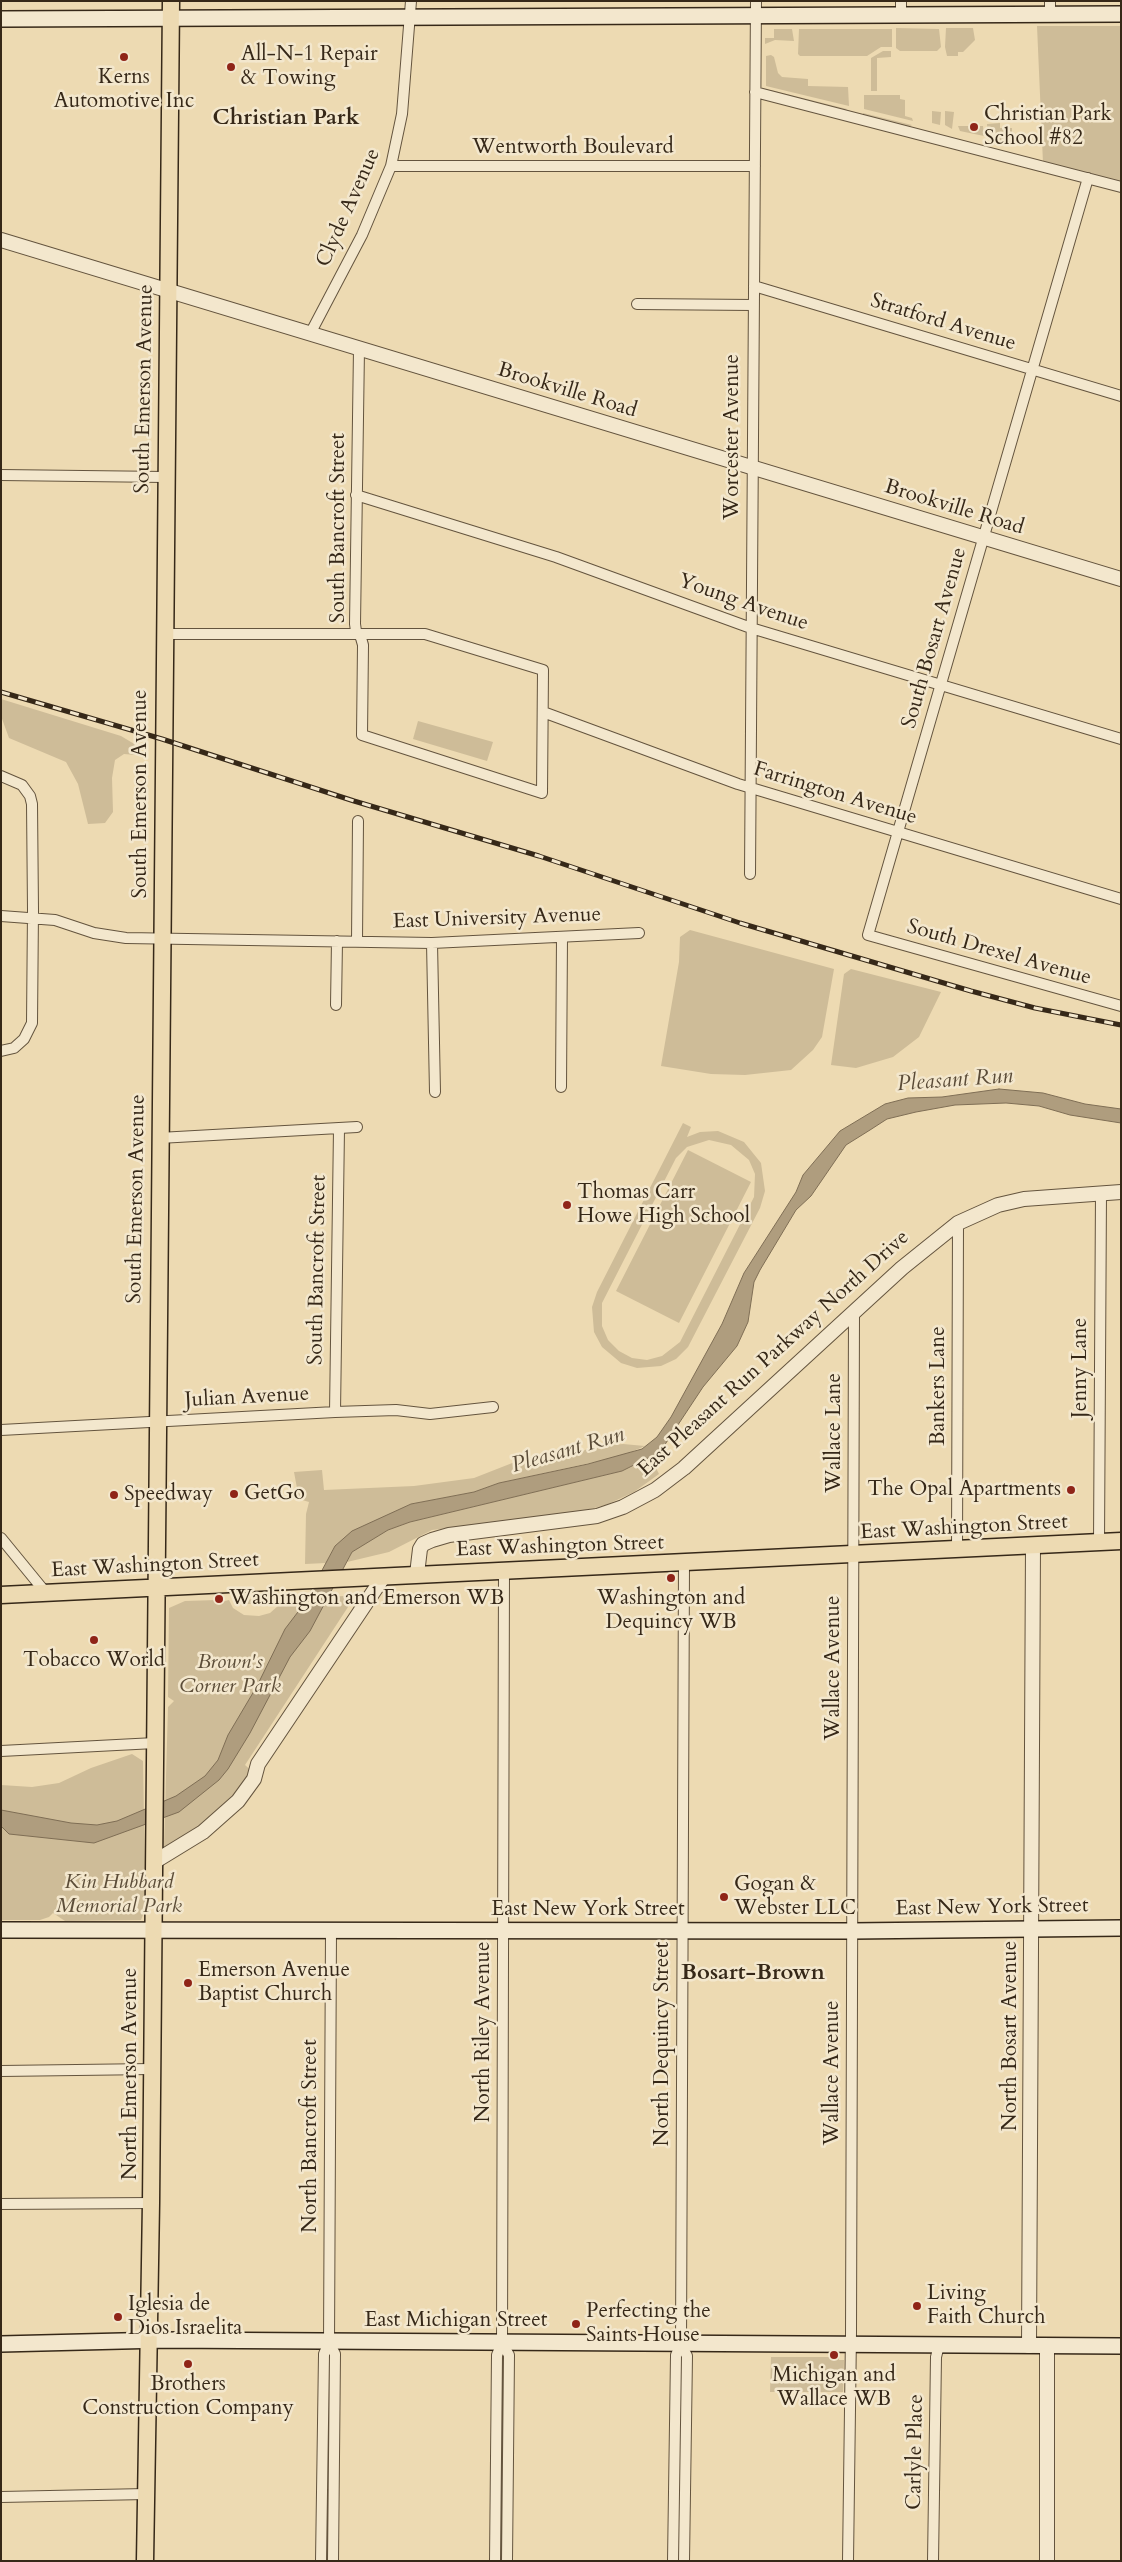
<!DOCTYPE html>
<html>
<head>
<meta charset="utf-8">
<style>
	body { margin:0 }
	#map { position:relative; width:1122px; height:2562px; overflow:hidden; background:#eddab2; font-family:Cardo,serif }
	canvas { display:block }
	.frame { position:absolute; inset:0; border:2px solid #362818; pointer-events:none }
</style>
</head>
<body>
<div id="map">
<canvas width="1122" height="2562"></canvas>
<div class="frame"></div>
</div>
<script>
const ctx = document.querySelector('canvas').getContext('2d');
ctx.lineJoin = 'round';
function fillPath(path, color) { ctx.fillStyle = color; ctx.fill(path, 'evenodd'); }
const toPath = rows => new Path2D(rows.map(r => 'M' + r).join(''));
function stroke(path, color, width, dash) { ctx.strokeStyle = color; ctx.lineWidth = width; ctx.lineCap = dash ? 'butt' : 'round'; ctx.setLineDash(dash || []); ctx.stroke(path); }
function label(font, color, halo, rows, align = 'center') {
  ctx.font = font + ' Cardo,serif'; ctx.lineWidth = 5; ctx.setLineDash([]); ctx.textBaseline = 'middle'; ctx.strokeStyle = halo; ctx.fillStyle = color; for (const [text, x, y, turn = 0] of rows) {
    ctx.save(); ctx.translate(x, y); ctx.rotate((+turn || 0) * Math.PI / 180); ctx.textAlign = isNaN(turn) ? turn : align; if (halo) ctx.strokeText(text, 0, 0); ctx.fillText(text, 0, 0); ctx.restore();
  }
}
const green = toPath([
	[1037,26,1121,26,1121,183,1043,163],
	[896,28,939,29,941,47,937,51,900,51,896,48],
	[946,28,973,28,975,40,963,52,958,52,958,56,947,56,945,47],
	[774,29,792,29,794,41,775,40,765,44,765,38,774,38],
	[799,29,892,29,892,47,881,47,867,56,800,56,798,54],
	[883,51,891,51,891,57,877,58,877,91,871,91,871,58],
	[771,55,774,57,778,73,782,77,808,79,808,86,848,87,849,106,766,86,766,56],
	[769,90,771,90,847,109,844,111,773,93],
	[864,95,900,95,900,99,905,100,905,116,912,118,913,121,864,109],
	[932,111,941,112,940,125,932,123],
	[945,111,954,112,952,129,945,125],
	[863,113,912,125,907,128,863,115],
	[1000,123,1000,128,1012,128,1012,142,1009,144,988,137,987,124],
	[958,126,983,126,984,136,960,131],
	[1,699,121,736,136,745,136,755,124,754,115,760,112,778,113,812,105,823,88,824,78,784,66,762,9,738,1,716],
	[418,721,493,742,487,761,413,739],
	[690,930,834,969,822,1037,813,1050,791,1070,745,1075,711,1074,661,1066,679,962,680,937],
	[851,969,941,992,919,1037,893,1057,856,1068,831,1065,844,974],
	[683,1123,691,1127,687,1137,700,1132,718,1131,744,1142,761,1163,765,1191,760,1208,688,1347,676,1359,661,1366,637,1368,621,1363,602,1347,594,1332,592,1307,597,1292],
	[709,1140,731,1145,749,1160,755,1174,754,1197,680,1342,662,1356,647,1360,632,1358,619,1351,608,1340,602,1326,602,1303,676,1158,687,1147],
	[688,1150,751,1182,679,1323,616,1291],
	[623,1444,645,1446,622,1456,499,1483,474,1492,411,1504,335,1546,326,1563,305,1564,306,1514,309,1502,299,1499,294,1472,322,1470,324,1490,414,1486,474,1478,525,1458,567,1450,577,1454,591,1447],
	[651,1458,659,1474,634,1492,606,1505,574,1513,432,1530,389,1552,347,1562,352,1552,366,1543,388,1530,410,1522,622,1471],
	[346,1596,349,1599,348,1607,245,1765,254,1773,246,1786,200,1831,166,1848,164,1846,168,1707,174,1701,168,1697,169,1608,185,1601,217,1600,217,1603,229,1600,233,1608,244,1615,259,1616,270,1613,287,1598],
	[271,1598,261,1604,247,1604,242,1600],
	[132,1754,143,1761,145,1876,144,1912,141,1920,65,1921,53,1913,49,1917,40,1920,1,1920,1,1785,32,1787,59,1783,91,1768],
	[771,2357,839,2357,839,2360,844,2360,843,2392,770,2392]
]);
const water = toPath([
	[999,1089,1043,1093,1085,1104,1121,1109,1121,1123,1070,1115,1039,1106,1006,1103,955,1105,916,1112,887,1119,870,1130,846,1145,811,1196,796,1210,760,1270,754,1282,748,1322,737,1346,703,1387,660,1452,622,1471,410,1522,388,1530,352,1552,310,1631,290,1657,250,1733,228,1769,219,1780,179,1812,94,1843,9,1834,1,1826,1,1810,71,1823,97,1825,117,1821,176,1796,205,1776,218,1760,228,1735,257,1686,285,1629,304,1604,335,1546,352,1531,411,1504,474,1492,499,1483,588,1464,642,1449,657,1437,671,1417,722,1324,744,1273,796,1192,803,1175,840,1131,885,1104,908,1098,942,1097,999,1089]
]);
const minor = toPath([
	[1050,15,1050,1],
	[901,16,901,1],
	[755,92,1121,187],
	[391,166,755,166],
	[1088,178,868,935,1121,1006],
	[754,286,1121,396],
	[637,304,753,305],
	[310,334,362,235,391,166,402,114,411,1],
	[1,475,165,477],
	[356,495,556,557,751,628,1121,739],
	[164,634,425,634,543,670,542,793,362,735,363,645,361,638,359,634,357,633,356,631,355,624,359,349],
	[543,712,738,784,1121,899],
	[1,776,22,785,30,796,32,804,33,910,32,1023,24,1039,14,1048,1,1051],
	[750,874,756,1],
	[1,916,55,920,94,933,126,938,432,943,639,933],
	[357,941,358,821],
	[432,943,435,1092],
	[336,1005,337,941],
	[561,1087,562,937],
	[159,1138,357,1127],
	[335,1412,339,1129],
	[1,1430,335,1412,396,1410,430,1414,493,1407],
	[1,1538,46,1593],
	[1099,1542,1101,1193],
	[957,1550,958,1223],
	[1,1751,155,1743],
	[1,2071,152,2069],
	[1,2204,151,2203],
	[329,2342,335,2354,333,2561],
	[502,2343,509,2355,507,2561],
	[681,2344,687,2356,684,2561],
	[1,2497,146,2494],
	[321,2561,324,2354,329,2342,331,1931],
	[495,2561,497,2355,502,2343,504,1570],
	[673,2561,676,2355,681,2344,684,1563],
	[848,2561,851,2333,854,1312],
	[933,2561,936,2357,939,2345]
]);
const tertiary = toPath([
	[1,240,1121,579],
	[417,1574,420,1549,423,1544,432,1540,449,1535,597,1516,623,1507,655,1490,684,1468,902,1268,958,1223,998,1205,1024,1199,1121,1192],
	[154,1862,203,1832,238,1801,254,1779,258,1764,384,1576],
	[1029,2346,1033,1546],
	[1047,2346,1047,2561]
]);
const secondary = toPath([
	[1,19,1121,14],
	[1,1930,852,1931,1121,1928],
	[1,2344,162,2340,1121,2346]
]);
const primary = toPath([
	[1,1595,1121,1541],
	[145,2561,151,2203,171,1]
]);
const rail = toPath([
	[1,692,162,739,354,801,539,856,740,923,971,991,1035,1008,1121,1025]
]);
const markers = [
	[124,57,5,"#8f2418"],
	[231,67,5,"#8f2418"],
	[974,127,5,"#8f2418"],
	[567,1205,5,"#8f2418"],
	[1071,1490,5,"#8f2418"],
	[234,1494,5,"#8f2418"],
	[114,1495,5,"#8f2418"],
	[671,1578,5,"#8f2418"],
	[219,1599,5,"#8f2418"],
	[94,1640,5,"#8f2418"],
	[724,1897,5,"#8f2418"],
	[188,1983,5,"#8f2418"],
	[917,2306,5,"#8f2418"],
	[118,2317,5,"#8f2418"],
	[576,2324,5,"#8f2418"],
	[834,2355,5,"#8f2418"],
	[188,2364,5,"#8f2418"]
];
const poiNames = [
	["All-N-1 Repair",241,55],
	["& Towing",241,79],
	["Kerns",124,78,"center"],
	["Automotive Inc",124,102,"center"],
	["Christian Park",984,115],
	["School #82",984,139],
	["Thomas Carr",577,1193],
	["Howe High School",577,1217],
	["The Opal Apartments",1061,1490,"right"],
	["GetGo",244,1494],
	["Speedway",124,1495],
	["Washington and Emerson WB",229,1599],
	["Washington and",671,1599,"center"],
	["Dequincy WB",671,1623,"center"],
	["Tobacco World",94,1661,"center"],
	["Gogan &",734,1885],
	["Webster LLC",734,1909],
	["Emerson Avenue",198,1971],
	["Baptist Church",198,1995],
	["Living",927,2294],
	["Faith Church",927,2318],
	["Iglesia de",128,2305],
	["Dios Israelita",128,2329],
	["Perfecting the",586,2312],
	["Saints House",586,2336],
	["Michigan and",834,2376,"center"],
	["Wallace WB",834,2400,"center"],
	["Brothers",188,2385,"center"],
	["Construction Company",188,2409,"center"]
];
const streetNames = [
	["Wentworth Boulevard",573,148],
	["Clyde Avenue",349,208,-66],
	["Stratford Avenue",943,323,17],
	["South Emerson Avenue",145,389,-89],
	["Brookville Road",567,391,17],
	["Worcester Avenue",733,437,-90],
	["Brookville Road",954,508,17],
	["South Bancroft Street",339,528,-90],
	["Young Avenue",743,603,19],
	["South Bosart Avenue",935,638,-74],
	["South Emerson Avenue",141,794,-90],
	["Farrington Avenue",835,794,17],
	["East University Avenue",497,919,-2],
	["South Drexel Avenue",999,953,16],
	["South Emerson Avenue",137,1199,-89],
	["South Bancroft Street",318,1270,-89],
	["East Pleasant Run Parkway North Drive",774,1354,-42],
	["Jenny Lane",1081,1368,-90],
	["Bankers Lane",939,1386,-90],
	["Julian Avenue",247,1398,-3],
	["Wallace Lane",835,1433,-90],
	["East Washington Street",964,1528,-3],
	["East Washington Street",560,1547,-2],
	["East Washington Street",155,1566,-3],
	["Wallace Avenue",834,1668,-90],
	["East New York Street",992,1908,-1],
	["East New York Street",588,1910],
	["North Riley Avenue",484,2032,-90],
	["North Bosart Avenue",1011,2036,-90],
	["North Dequincy Street",663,2044,-90],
	["Wallace Avenue",833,2073,-90],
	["North Emerson Avenue",131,2074,-90],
	["North Bancroft Street",311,2136,-90],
	["East Michigan Street",456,2321],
	["Carlyle Place",916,2452,-89]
];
const parkNames = [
	["Brown's",230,1663],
	["Corner Park",230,1687],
	["Kin Hubbard",119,1883],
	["Memorial Park",119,1907]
];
const neighbourhoodNames = [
	["Christian Park",286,119],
	["Bosart-Brown",753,1974]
];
const waterNames = [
	["Pleasant Run",955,1081,-4],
	["Pleasant Run",568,1451,-16]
];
fillPath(green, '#cebc98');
fillPath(water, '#af9d7e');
stroke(water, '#7f6e55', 1);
stroke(minor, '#64543e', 12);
stroke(tertiary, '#64543e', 16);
stroke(secondary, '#362818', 18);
stroke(primary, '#362818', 19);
stroke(minor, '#f3e7cd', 10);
stroke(tertiary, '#f3e7cd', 14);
stroke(secondary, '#f3e7cd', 15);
stroke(primary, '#eddab2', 16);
stroke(rail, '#362818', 5);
stroke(rail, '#f3e7cd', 3, [9]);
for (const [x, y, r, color] of markers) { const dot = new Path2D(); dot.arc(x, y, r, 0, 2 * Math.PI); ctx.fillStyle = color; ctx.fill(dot); stroke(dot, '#f3e7cd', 2); }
label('21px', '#362818', '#f3e7cd', poiNames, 'left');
label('21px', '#362818', '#f3e7cd', streetNames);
label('italic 21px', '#5c4d38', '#f3e7cd', parkNames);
label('bold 22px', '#362818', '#f3e7cd', neighbourhoodNames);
label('italic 22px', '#5a4b37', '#f3e7cd', waterNames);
</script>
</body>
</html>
